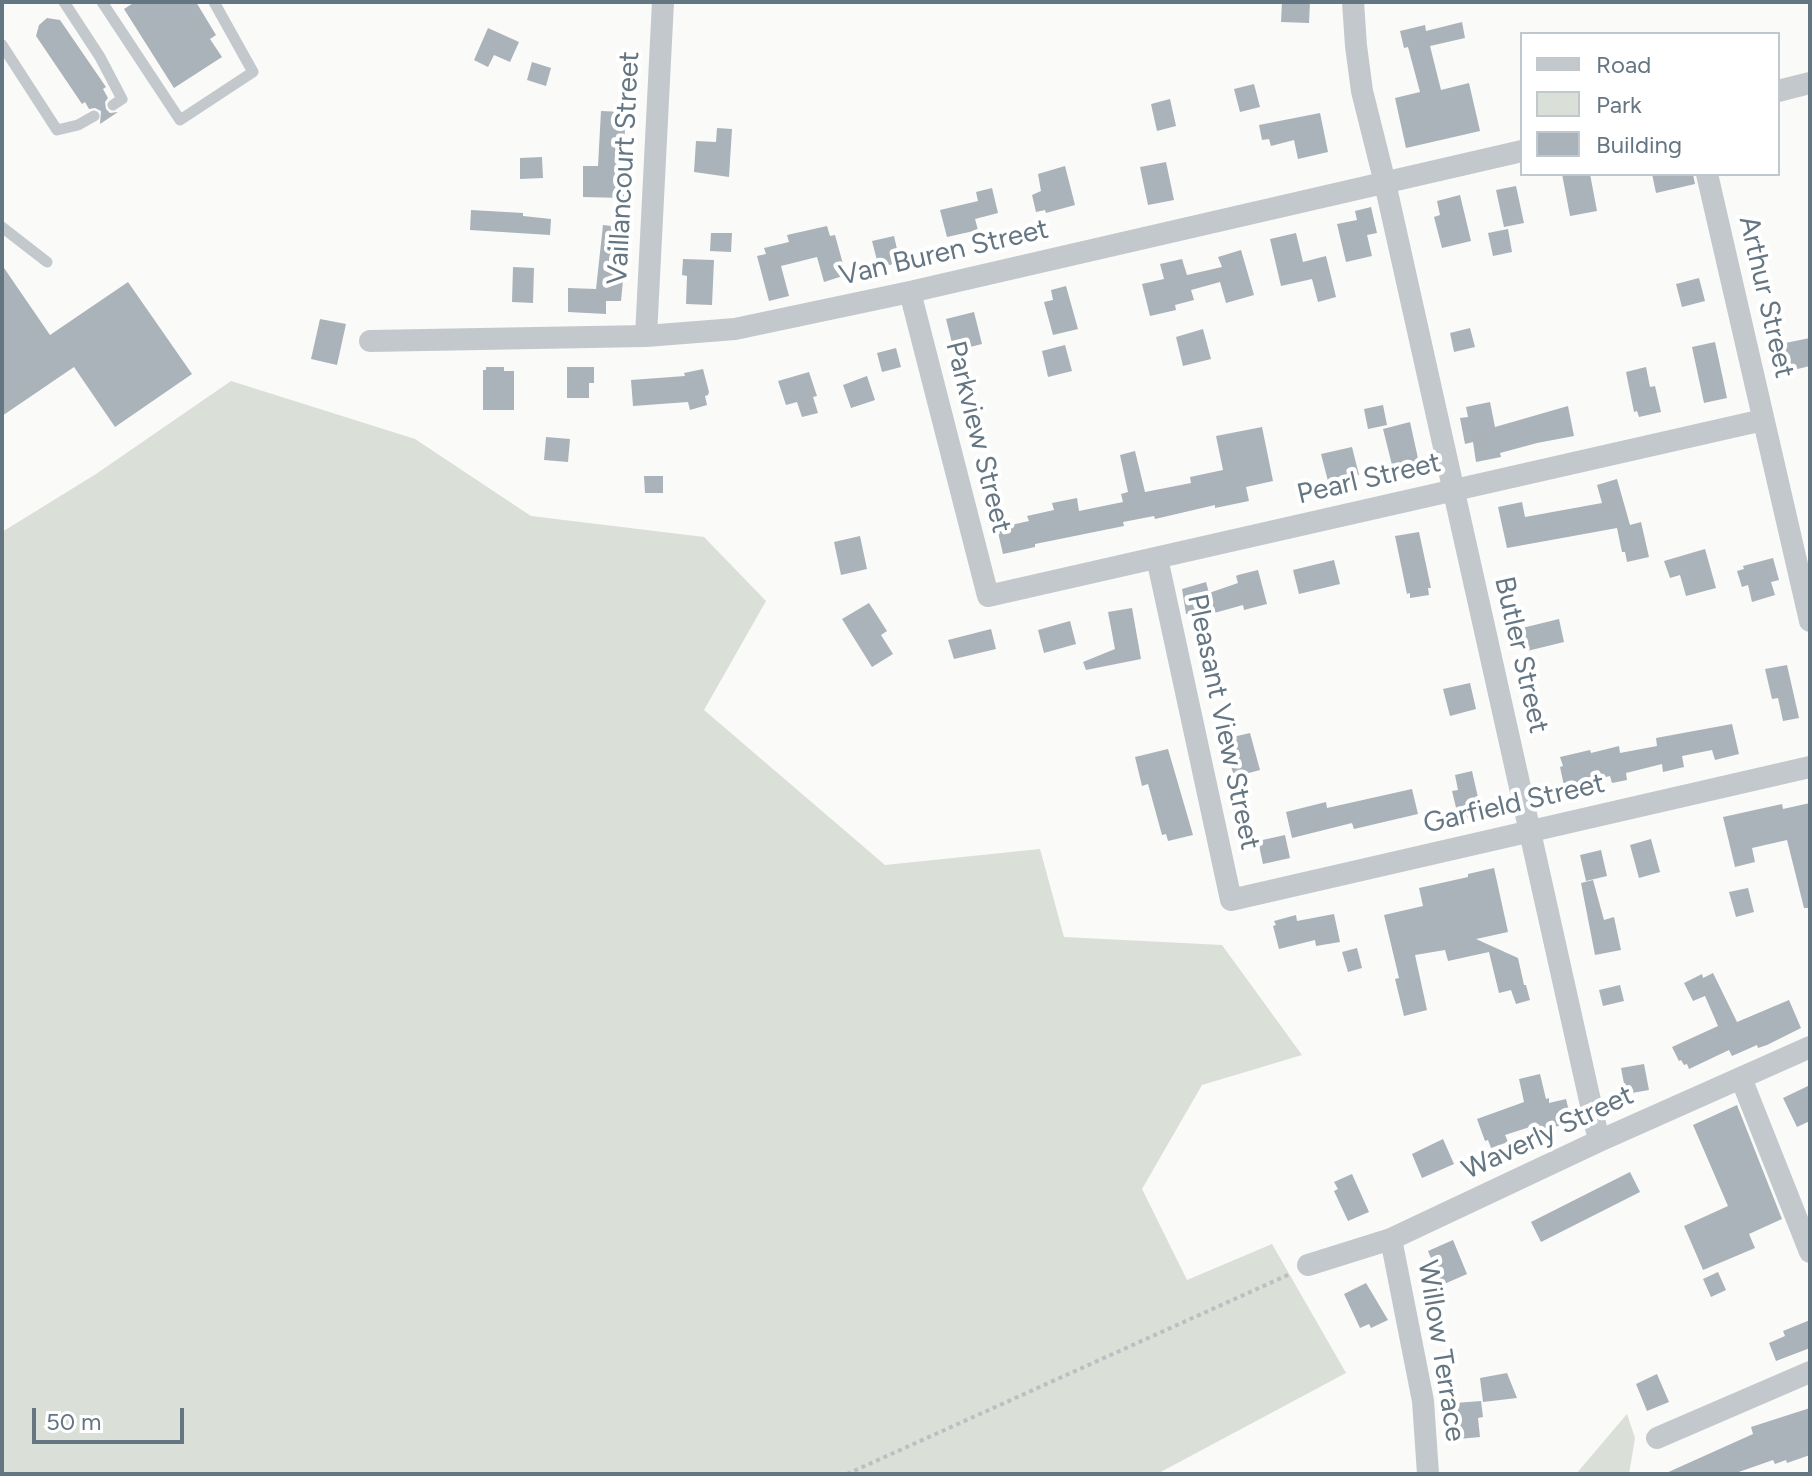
<!DOCTYPE html>
<html>
<head>
<meta charset="utf-8">
<style>
	body { margin:0 }
	#map { position:relative; width:1812px; height:1476px; overflow:hidden; background:#fafaf8; font-family:Figtree,sans-serif }
	canvas { display:block }
	.frame { position:absolute; inset:0; border:4px solid #657683; pointer-events:none }
	.legend { position:absolute; left:1520px; top:32px; width:260px; height:144px; box-sizing:border-box; background:#fff; border:2px solid #c1c8cd; margin:0; padding:10px 14px; list-style:none; font-size:24px; color:#657683 }
	.legend li { display:flex; align-items:center; gap:16px; height:40px }
	.legend b { width:40px; border:2px solid #c1c8cd }
	.scale { position:absolute; left:32px; top:1408px; width:152px; height:36px; box-sizing:border-box; border:4px solid #657683; border-top:0; padding-left:10px; font-size:24px; line-height:28px; white-space:nowrap; color:#657683; -webkit-text-stroke:6px #fff; paint-order:stroke }
</style>
</head>
<body>
<div id="map">
<canvas width="1812" height="1476"></canvas>
<div class="frame"></div>
<ul class="legend">
<li><b style="height:10px;background:#c3c8cc"></b>Road</li>
<li><b style="height:22px;background:#dadfd7"></b>Park</li>
<li><b style="height:22px;background:#aab3b9"></b>Building</li>
</ul>
<div class="scale">50 m</div>
</div>
<script>
const ctx = document.querySelector('canvas').getContext('2d');
ctx.lineJoin = 'round';
function fillPath(path, color) { ctx.fillStyle = color; ctx.fill(path, 'evenodd'); }
const toPath = rows => new Path2D(rows.map(r => 'M' + r).join(''));
function stroke(path, color, width, dash) { ctx.strokeStyle = color; ctx.lineWidth = width; ctx.lineCap = dash ? 'butt' : 'round'; ctx.setLineDash(dash || []); ctx.stroke(path); }
function label(font, color, halo, rows, align = 'center') {
  ctx.font = font + ' Figtree,sans-serif'; ctx.lineWidth = 8; ctx.setLineDash([]); ctx.textBaseline = 'middle'; ctx.strokeStyle = halo; ctx.fillStyle = color; for (const [text, x, y, turn = 0] of rows) {
    ctx.save(); ctx.translate(x, y); ctx.rotate((+turn || 0) * Math.PI / 180); ctx.textAlign = isNaN(turn) ? turn : align; if (halo) ctx.strokeText(text, 0, 0); ctx.fillText(text, 0, 0); ctx.restore();
  }
}
const green = toPath([
	[231,381,415,439,531,516,704,537,766,601,704,710,885,865,1040,849,1064,937,1222,945,1302,1055,1202,1085,1142,1189,1187,1280,1272,1244,1346,1373,1157,1474,2,1474,2,532,96,474],
	[1627,1414,1635,1438,1629,1474,1576,1474]
]);
const building = toPath([
	[135,2,196,2,216,35,210,39,222,57,174,88,124,9],
	[1282,2,1310,2,1309,23,1281,22],
	[47,18,60,20,106,87,103,89,108,98,105,102,106,109,110,113,118,112,100,124,101,111,95,108,89,109,85,102,82,104,36,36,39,25],
	[1462,22,1465,38,1430,46,1441,90,1469,83,1480,131,1406,148,1395,98,1420,92,1408,47,1404,48,1400,31,1425,25,1426,31],
	[488,28,519,42,510,62,494,55,488,67,474,60],
	[532,62,551,68,546,86,527,80],
	[1254,84,1260,107,1240,112,1234,89],
	[1170,99,1176,126,1157,131,1151,104],
	[601,111,625,112,624,198,583,197,583,166,598,166],
	[1320,113,1328,152,1298,159,1294,140,1271,146,1269,139,1262,140,1259,125],
	[717,128,732,129,729,177,694,172,696,141,716,142],
	[542,157,543,178,520,179,520,158],
	[1166,162,1174,200,1148,205,1140,167],
	[1065,166,1075,205,1046,213,1045,210,1036,212,1032,195,1041,191,1038,174],
	[1562,174,1590,174,1597,211,1570,216],
	[1652,174,1693,174,1695,184,1656,193],
	[1516,186,1524,223,1504,227,1496,190],
	[992,188,998,213,975,219,978,230,947,237,940,210,978,201,976,192],
	[1460,195,1471,241,1442,248,1434,217,1440,215,1437,201],
	[1371,207,1377,233,1367,235,1372,256,1346,262,1337,224,1357,220,1355,211],
	[471,210,523,213,523,216,551,219,550,235,470,230],
	[603,225,628,228,621,301,606,301,606,314,568,312,568,288,596,289],
	[827,226,830,236,835,235,846,275,824,282,817,257,781,266,789,296,769,301,757,256,766,254,764,248,789,242,787,235],
	[1508,229,1512,252,1493,256,1488,233],
	[711,233,732,233,731,252,710,251],
	[1296,233,1303,262,1326,256,1336,297,1318,302,1312,279,1281,286,1270,239],
	[894,236,900,262,879,268,872,241],
	[1241,250,1254,295,1226,303,1220,282,1191,290,1194,300,1175,305,1176,310,1150,316,1142,284,1164,279,1160,264,1182,259,1187,275,1222,267,1218,257],
	[683,259,714,260,712,305,686,304,687,276,682,275],
	[2,265,50,335,128,282,192,374,115,427,74,367,2,416],
	[513,267,534,268,533,303,512,302],
	[1699,278,1705,301,1682,307,1676,284],
	[1066,286,1078,329,1053,335,1044,302,1053,300,1051,290],
	[974,312,982,344,954,351,946,319],
	[320,319,346,324,337,365,311,359],
	[1470,328,1475,347,1454,352,1450,333],
	[1203,329,1211,359,1183,366,1176,337],
	[1810,338,1810,366,1785,372,1780,344],
	[1715,342,1727,398,1704,403,1692,347],
	[1065,345,1072,371,1048,377,1042,351],
	[896,348,901,367,882,372,877,353],
	[486,367,504,367,504,371,514,371,514,410,483,410,483,370,486,370],
	[567,367,594,367,594,383,589,383,589,398,567,398],
	[1646,367,1650,387,1655,386,1661,412,1639,417,1637,411,1634,412,1626,372],
	[703,369,709,392,708,395,705,396,707,405,690,410,688,402,633,406,631,380,685,376,684,373],
	[809,372,817,396,813,397,818,413,802,417,797,402,786,405,778,381],
	[867,376,875,400,851,408,843,385],
	[1490,402,1495,427,1568,406,1574,436,1537,443,1500,453,1501,457,1476,462,1473,442,1465,444,1460,418,1468,417,1466,407],
	[1383,405,1387,425,1368,429,1364,409],
	[1410,422,1421,472,1401,477,1399,468,1393,469,1383,429],
	[1262,427,1273,481,1246,487,1249,501,1215,508,1215,505,1155,519,1154,516,1123,522,1124,526,1035,544,1035,547,1003,554,997,528,1029,521,1027,516,1054,510,1052,503,1077,498,1079,511,1123,502,1121,494,1128,492,1120,455,1135,451,1145,492,1191,483,1190,477,1223,470,1216,436],
	[546,437,570,439,568,462,544,460],
	[1352,447,1359,475,1328,481,1321,454],
	[644,476,663,476,663,493,645,493],
	[1617,479,1630,525,1641,522,1649,557,1627,562,1625,552,1622,552,1617,528,1507,548,1498,507,1522,502,1525,517,1602,503,1597,485],
	[1419,532,1431,588,1428,588,1429,595,1410,598,1410,593,1407,594,1395,536],
	[860,536,867,569,841,575,834,542],
	[1705,549,1716,588,1686,596,1680,575,1670,578,1664,561],
	[1773,558,1779,580,1771,582,1775,595,1752,602,1748,585,1742,587,1737,571,1744,569,1743,566],
	[1334,560,1340,584,1299,594,1293,570],
	[1258,570,1267,604,1244,610,1243,605,1207,615,1209,622,1193,627,1189,613,1186,614,1182,589,1206,582,1209,593,1238,583,1236,576,1238,575],
	[869,603,887,631,881,635,893,654,872,667,842,619],
	[1132,608,1141,659,1086,670,1083,662,1115,649,1108,612],
	[1559,619,1564,642,1523,652,1518,629],
	[1070,621,1076,644,1044,653,1038,630],
	[991,629,996,649,954,659,948,640],
	[1787,665,1799,718,1783,721,1778,698,1772,699,1765,669],
	[1470,683,1476,709,1450,716,1443,689],
	[1732,724,1739,754,1715,760,1712,750,1682,756,1684,767,1663,772,1662,764,1626,773,1627,780,1612,783,1610,776,1583,783,1585,790,1566,795,1560,767,1563,766,1560,757,1590,750,1591,753,1619,746,1620,753,1657,746,1656,738],
	[1250,733,1260,770,1234,777,1224,739],
	[1168,749,1193,835,1168,841,1166,834,1162,835,1148,784,1142,786,1135,757],
	[1472,771,1482,815,1459,820,1452,791,1458,790,1455,775],
	[1412,789,1418,814,1354,829,1352,823,1292,838,1286,812,1326,802,1327,808],
	[1810,803,1810,908,1804,908,1787,840,1752,848,1755,862,1735,867,1723,817,1782,804,1783,809],
	[1285,835,1290,858,1263,864,1258,841],
	[1651,839,1660,872,1639,878,1630,845],
	[1601,850,1607,876,1586,881,1580,855],
	[1494,868,1508,932,1476,939,1518,958,1524,985,1526,985,1530,1000,1516,1004,1511,990,1499,993,1489,952,1448,961,1445,950,1415,955,1427,1010,1404,1016,1395,979,1399,978,1384,915,1423,906,1419,888,1468,877,1468,874],
	[1593,880,1604,920,1614,917,1621,950,1595,955,1581,883],
	[1748,888,1754,912,1736,917,1729,892],
	[1334,914,1340,942,1316,946,1315,940,1279,949,1273,926,1276,925,1274,921,1296,915,1297,921],
	[1357,948,1362,968,1348,972,1342,952],
	[1713,973,1737,1022,1789,1000,1801,1028,1767,1045,1758,1048,1757,1045,1732,1056,1729,1050,1689,1069,1687,1064,1684,1065,1681,1060,1679,1061,1672,1047,1718,1026,1705,996,1693,1001,1684,983,1702,974,1703,978],
	[1620,985,1624,1001,1603,1006,1599,990],
	[1644,1064,1649,1090,1626,1094,1621,1068],
	[1540,1074,1546,1099,1549,1098,1549,1103,1566,1099,1572,1123,1540,1130,1539,1124,1505,1135,1508,1142,1491,1148,1488,1140,1485,1141,1477,1119,1524,1102,1519,1079],
	[1810,1085,1810,1121,1797,1127,1783,1098],
	[1737,1105,1782,1219,1749,1234,1755,1248,1703,1270,1684,1226,1728,1206,1693,1125],
	[1443,1139,1454,1164,1422,1178,1412,1154],
	[1630,1172,1640,1192,1541,1242,1531,1222],
	[1352,1174,1369,1212,1348,1221,1334,1191,1338,1189,1334,1182],
	[1453,1240,1467,1274,1442,1285,1428,1251],
	[1718,1272,1726,1290,1711,1297,1703,1279],
	[1366,1283,1388,1320,1371,1328,1369,1324,1360,1328,1344,1294],
	[1810,1320,1810,1348,1776,1361,1769,1343,1785,1336,1783,1331],
	[1507,1373,1517,1398,1483,1402,1480,1378],
	[1657,1374,1669,1402,1647,1411,1636,1384],
	[1481,1401,1483,1417,1478,1418,1480,1437,1459,1439,1455,1403],
	[1810,1408,1810,1455,1787,1463,1786,1460,1775,1464,1773,1460,1733,1474,1664,1474,1753,1434,1751,1427]
]);
const path = toPath([
	[847,1474,1290,1274]
]);
const service = toPath([
	[64,2,100,57,122,99,113,105],
	[102,2,180,120,253,72,214,2],
	[2,45,57,130,78,125,94,116],
	[2,227,47,262]
]);
const minor = toPath([
	[1353,2,1356,46,1362,91,1385,183,1599,1141],
	[1778,91,1810,83],
	[1707,174,1810,621],
	[910,292,988,596,1763,420],
	[646,336,663,2],
	[370,341,646,336,735,329,910,292,1522,151],
	[1157,558,1231,900,1810,767],
	[1741,1078,1810,1252],
	[1391,1239,1423,1401,1428,1474],
	[1308,1265,1391,1239,1599,1141,1810,1047],
	[1657,1438,1810,1372]
]);
const streetNames = [
	["Vaillancourt Street",624,168,-87],
	["Van Buren Street",944,253,-13],
	["Arthur Street",1766,297,77],
	["Parkview Street",978,437,76],
	["Pearl Street",1369,479,-13],
	["Butler Street",1521,655,77],
	["Pleasant View Street",1223,722,78],
	["Garfield Street",1514,804,-13],
	["Waverly Street",1548,1133,-25],
	["Willow Terrace",1441,1351,81]
];
fillPath(green, '#dadfd7');
fillPath(building, '#aab3b9');
stroke(path, '#bbbfc2', 4, [4, 4]);
stroke(service, '#c3c8cc', 11);
stroke(minor, '#c3c8cc', 22);
label('28px', '#657683', '#fff', streetNames);
</script>
</body>
</html>
